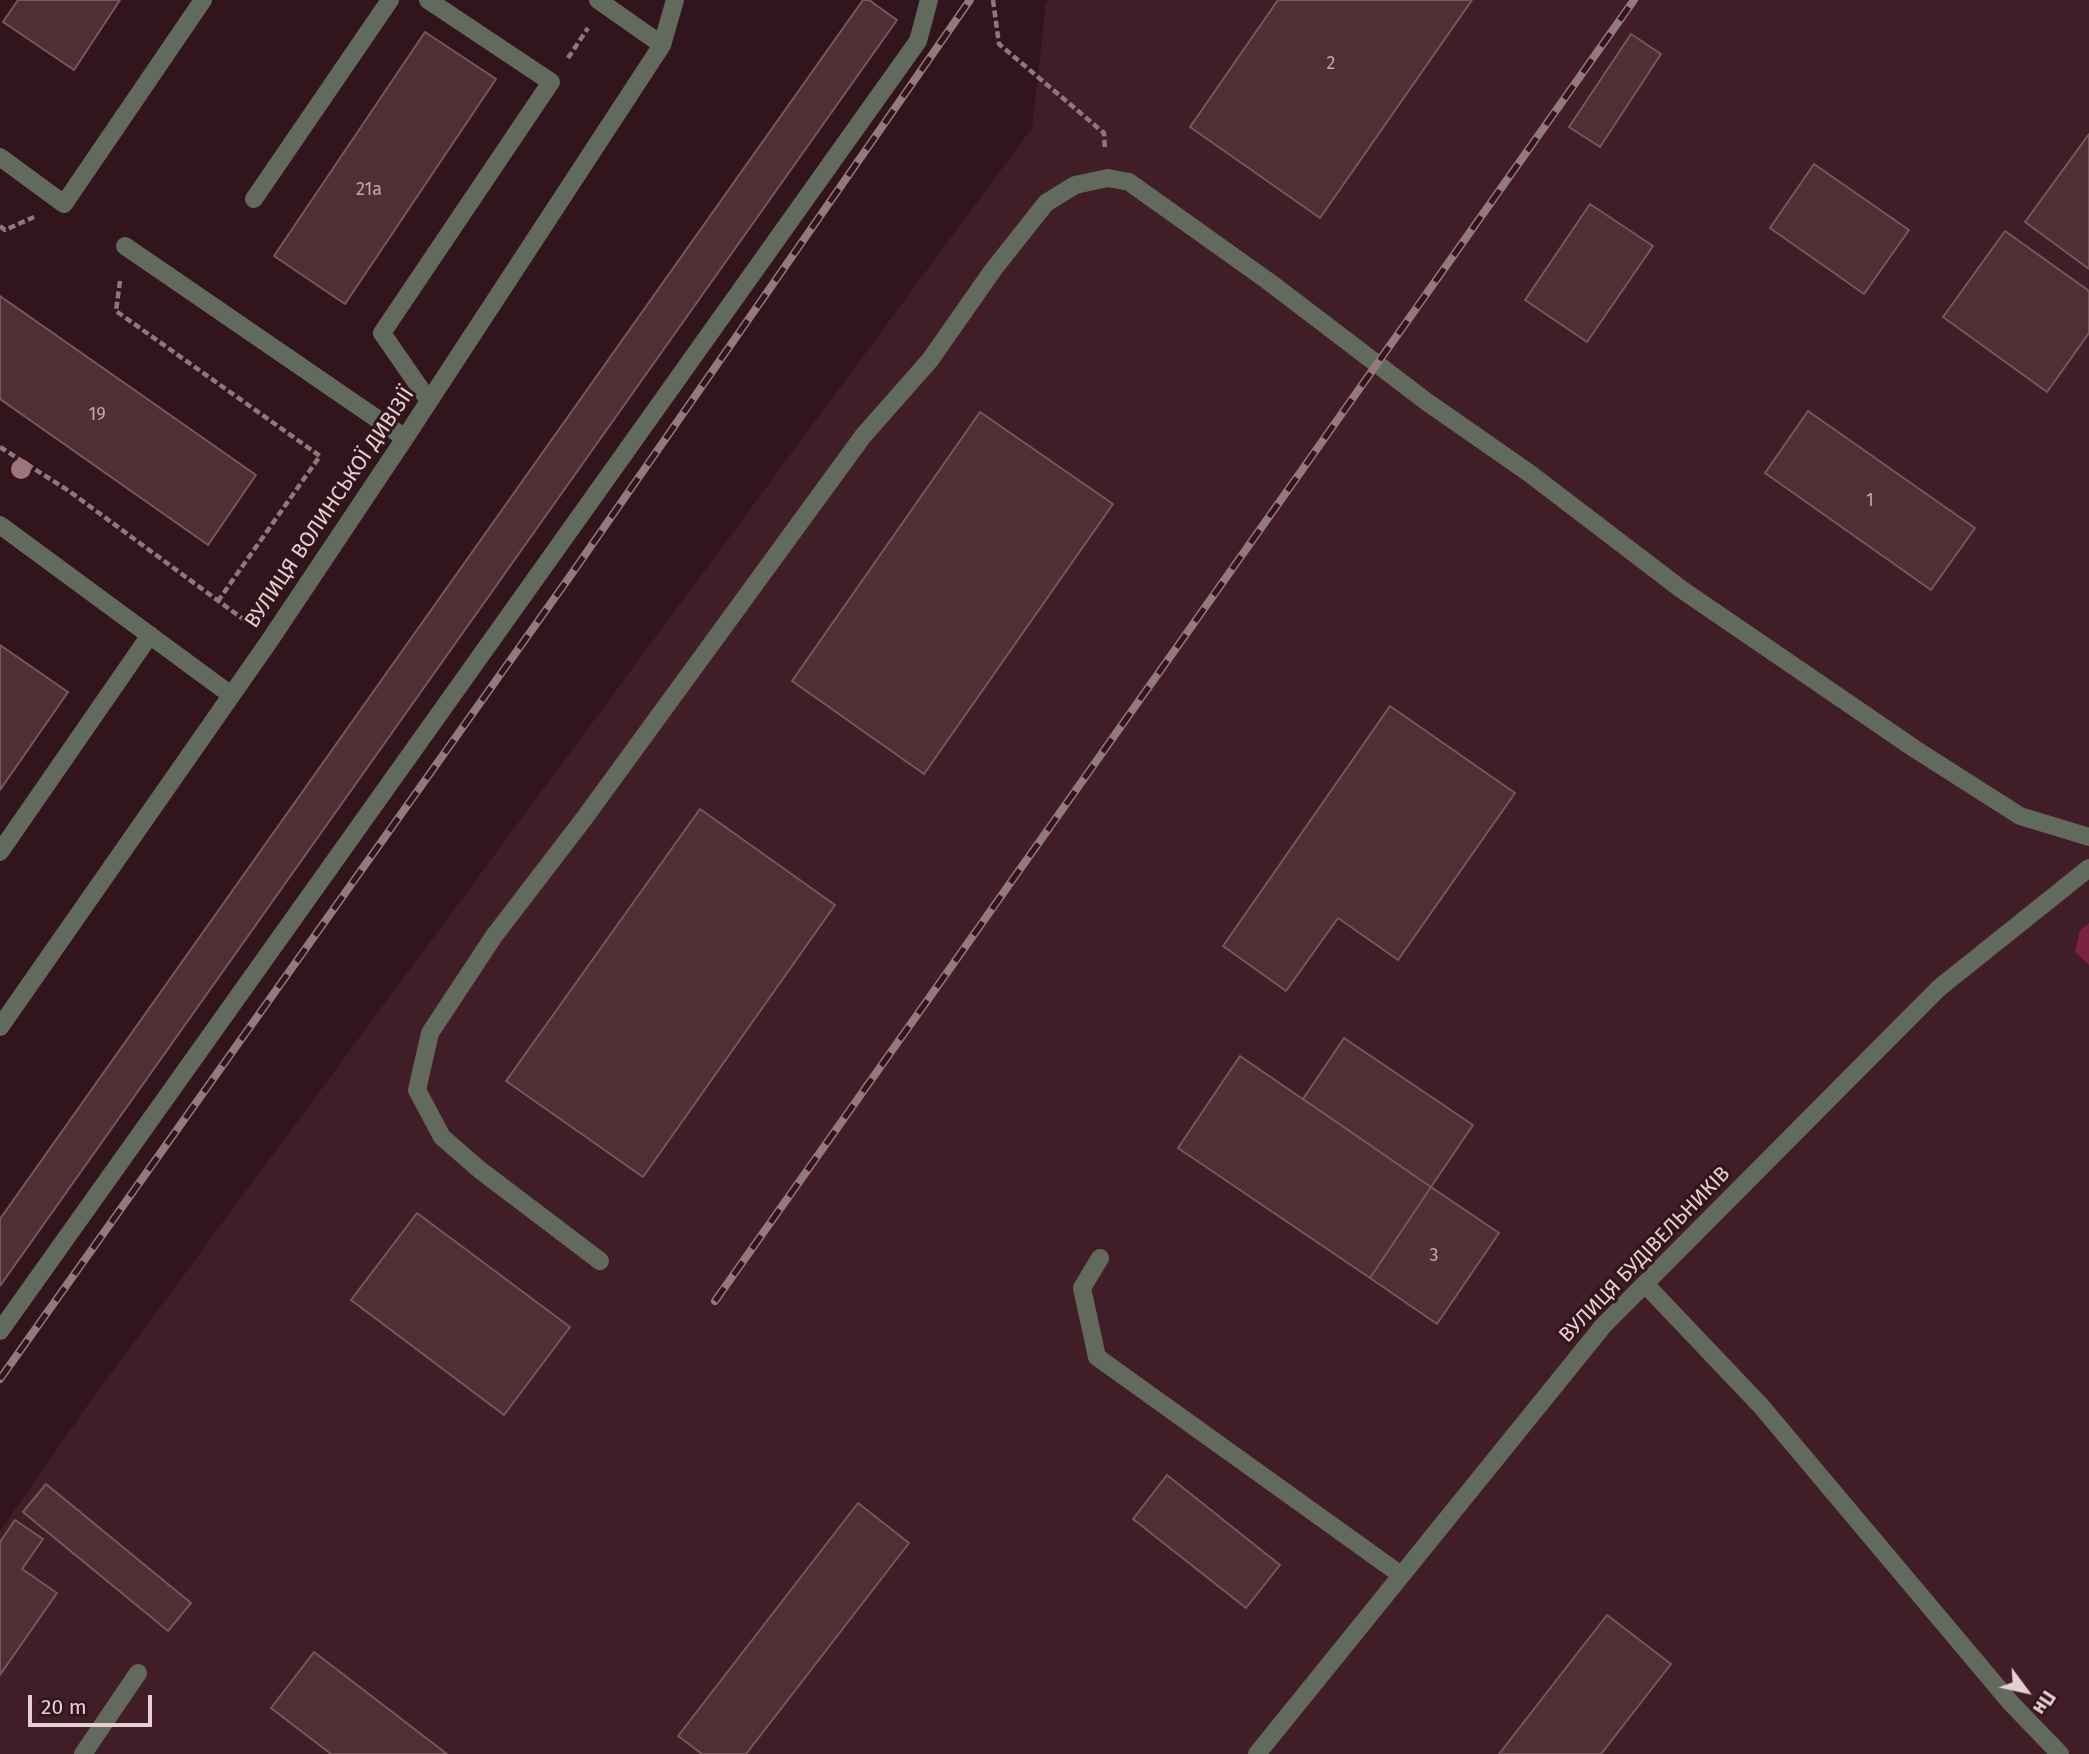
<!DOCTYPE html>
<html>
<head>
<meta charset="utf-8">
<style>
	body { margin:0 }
	#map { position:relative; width:2089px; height:1754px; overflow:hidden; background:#32151c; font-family:"Fira Sans",sans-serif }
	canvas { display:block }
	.north { position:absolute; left:1991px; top:1656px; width:70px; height:70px; -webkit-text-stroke:5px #32151c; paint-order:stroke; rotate:123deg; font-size:19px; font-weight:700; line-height:28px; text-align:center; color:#e4cfd3 }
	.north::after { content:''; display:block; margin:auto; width:24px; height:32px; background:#e4cfd3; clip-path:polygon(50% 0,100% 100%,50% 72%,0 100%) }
	.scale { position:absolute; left:28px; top:1695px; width:124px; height:32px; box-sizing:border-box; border:4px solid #e4cfd3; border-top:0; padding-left:9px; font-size:21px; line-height:24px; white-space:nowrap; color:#e4cfd3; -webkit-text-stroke:5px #32151c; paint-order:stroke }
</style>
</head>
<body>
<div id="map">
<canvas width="2089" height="1754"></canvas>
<div class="north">Пн</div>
<div class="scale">20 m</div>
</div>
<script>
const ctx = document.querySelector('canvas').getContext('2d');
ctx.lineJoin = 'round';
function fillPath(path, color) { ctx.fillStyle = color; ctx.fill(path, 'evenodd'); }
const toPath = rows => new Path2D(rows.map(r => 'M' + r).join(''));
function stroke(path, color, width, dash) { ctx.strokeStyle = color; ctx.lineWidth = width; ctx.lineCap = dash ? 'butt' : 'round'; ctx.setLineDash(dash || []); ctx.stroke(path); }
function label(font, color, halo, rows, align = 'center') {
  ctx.font = font + ' "Fira Sans",sans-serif'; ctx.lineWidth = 6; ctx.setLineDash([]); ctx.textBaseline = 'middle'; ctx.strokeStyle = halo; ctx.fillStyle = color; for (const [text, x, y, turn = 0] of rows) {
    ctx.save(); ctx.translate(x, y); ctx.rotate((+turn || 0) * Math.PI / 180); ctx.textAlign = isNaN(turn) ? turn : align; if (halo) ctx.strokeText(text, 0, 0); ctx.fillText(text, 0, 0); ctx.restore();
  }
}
const built = toPath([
	[1049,0,2089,0,2089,1754,0,1754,0,1531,87,1406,1032,128,1046,3]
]);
const green = toPath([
	[2089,923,2089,965,2075,952,2080,930]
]);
const building = toPath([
	[18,0,120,0,74,70,3,22,18,0],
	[863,0,869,0,897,20,0,1286,0,1219,863,0],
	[1278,0,1472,0,1320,218,1190,127,1278,0],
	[425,32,496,79,345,304,274,256,425,32],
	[1631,34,1661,54,1600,147,1569,127,1631,34],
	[2089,134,2089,269,2025,222,2089,134],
	[1814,164,1909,230,1864,294,1770,228,1814,164],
	[1590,204,1653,246,1587,342,1525,300,1590,204],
	[2005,231,2089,291,2089,333,2047,392,1943,317,2005,231],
	[0,296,256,475,208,545,0,399,0,296],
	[1808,411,1975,528,1931,590,1765,473,1808,411],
	[980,412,1113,504,924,774,792,681,980,412],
	[0,645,68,692,0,790,0,645],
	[1390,706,1515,793,1398,960,1338,918,1286,991,1223,946,1390,706],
	[700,809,835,905,643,1177,506,1081,700,809],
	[1344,1038,1473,1125,1431,1187,1303,1099,1344,1038],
	[1240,1056,1431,1187,1370,1278,1178,1148,1240,1056],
	[1431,1187,1499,1233,1437,1324,1370,1278,1431,1187],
	[417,1213,570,1327,504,1415,351,1300,417,1213],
	[1167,1475,1280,1565,1246,1608,1133,1519,1167,1475],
	[46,1484,191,1603,168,1631,23,1512,46,1484],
	[858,1503,909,1543,746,1754,702,1754,678,1736,858,1503],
	[15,1520,43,1539,22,1569,57,1593,0,1675,0,1542,15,1520],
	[1607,1615,1671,1664,1601,1754,1499,1754,1607,1615],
	[314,1652,447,1754,331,1754,271,1708,314,1652]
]);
const path = toPath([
	[993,0,999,44,1104,133,1105,150],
	[568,58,588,28],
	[0,226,5,230,34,217],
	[120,281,116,311,320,456,218,601],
	[0,447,69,491,247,622]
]);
const minor = toPath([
	[428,0,551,82,382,333,429,401],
	[598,0,662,45],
	[0,157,64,204,203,0],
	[254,199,390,0],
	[125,246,405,438],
	[0,525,231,695],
	[0,852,150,635],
	[0,1027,270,640,405,438,662,45,675,0],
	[1100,1258,1082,1288,1097,1357,1401,1575],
	[600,1261,480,1170,442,1137,417,1090,430,1033,494,936,583,820,863,436,930,360,993,270,1046,203,1075,185,1108,178,1129,182,1268,281,1427,402,1529,473,1681,589,1915,749,2020,816,2089,837],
	[1645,1284,1761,1406,2010,1702,2060,1754],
	[0,1331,918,41,929,0],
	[83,1754,138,1673],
	[1257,1754,1603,1326,1939,988,2089,868]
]);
const rail = toPath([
	[715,1301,1634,0],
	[0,1379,573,572,970,0]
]);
const trees = [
	[21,469]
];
const numberNames = [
	["2",1331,64],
	["21а",369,190],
	["19",97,415],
	["1",1870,501],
	["3",1434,1256]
];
const streetNames = [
	["ВУЛИЦЯ ВОЛИНСЬКОЇ ДИВІЗІЇ",330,508,-56],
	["ВУЛИЦЯ БУДІВЕЛЬНИКІВ",1645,1255,-46]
];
fillPath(built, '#401d27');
fillPath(green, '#7a223e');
fillPath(building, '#4f2f36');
stroke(building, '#79565d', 2);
stroke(path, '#90777c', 4.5, [7, 3.5]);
stroke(minor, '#626a5e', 18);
stroke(rail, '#937a7f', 8);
stroke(rail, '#32151c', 5, [16]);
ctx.fillStyle = '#9e747d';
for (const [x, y] of trees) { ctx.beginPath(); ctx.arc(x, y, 10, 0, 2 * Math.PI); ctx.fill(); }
label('18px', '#bfa7ac', null, numberNames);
label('21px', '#e4cfd3', '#32151c', streetNames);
</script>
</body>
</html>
